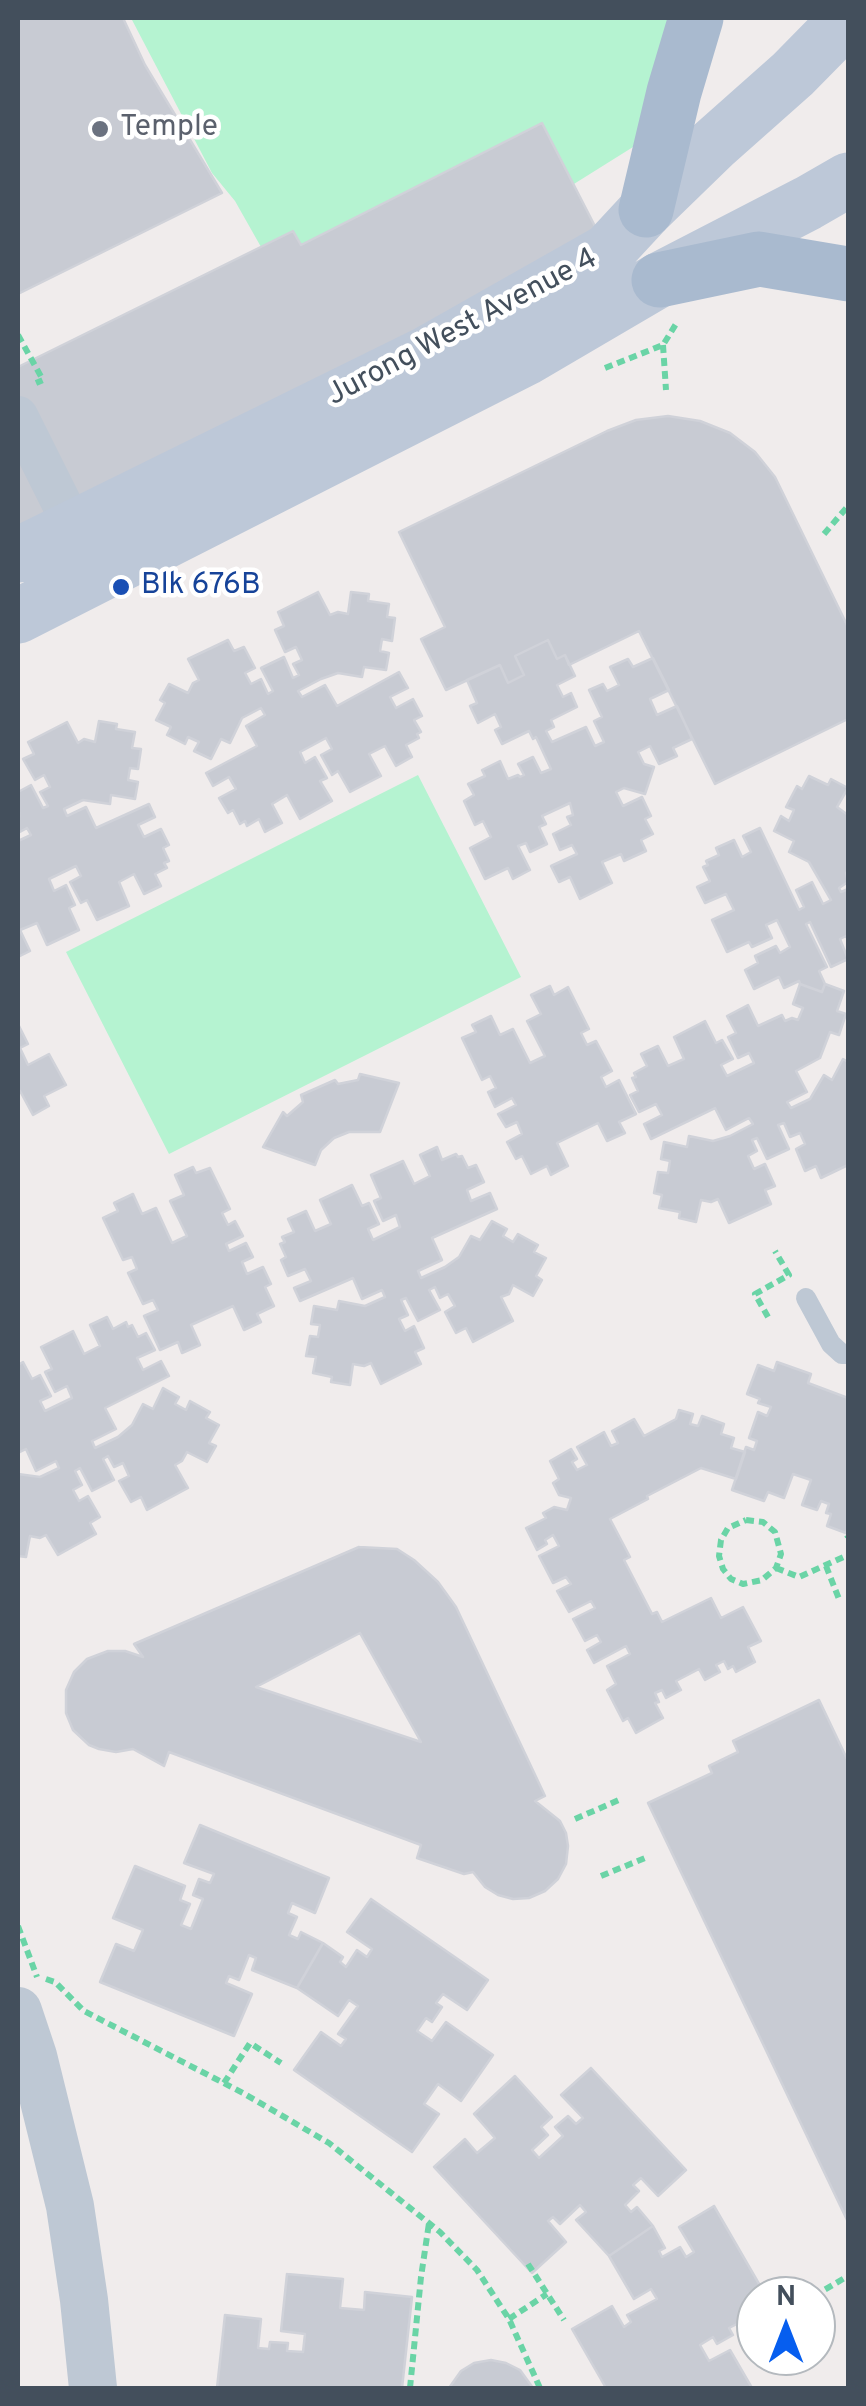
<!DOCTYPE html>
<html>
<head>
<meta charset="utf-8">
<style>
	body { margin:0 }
	#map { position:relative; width:866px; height:2406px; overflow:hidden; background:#f0ecec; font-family:Overpass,sans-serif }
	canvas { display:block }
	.frame { position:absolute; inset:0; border:20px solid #434f5c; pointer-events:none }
	.north { position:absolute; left:736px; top:2276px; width:100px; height:100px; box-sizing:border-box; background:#fff; border:2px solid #b4b9be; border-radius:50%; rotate:0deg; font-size:28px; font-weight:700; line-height:40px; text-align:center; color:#434f5c }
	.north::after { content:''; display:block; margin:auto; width:35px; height:45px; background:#065eef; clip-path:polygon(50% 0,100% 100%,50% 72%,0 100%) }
</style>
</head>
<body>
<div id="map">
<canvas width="866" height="2406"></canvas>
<div class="frame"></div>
<div class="north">N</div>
</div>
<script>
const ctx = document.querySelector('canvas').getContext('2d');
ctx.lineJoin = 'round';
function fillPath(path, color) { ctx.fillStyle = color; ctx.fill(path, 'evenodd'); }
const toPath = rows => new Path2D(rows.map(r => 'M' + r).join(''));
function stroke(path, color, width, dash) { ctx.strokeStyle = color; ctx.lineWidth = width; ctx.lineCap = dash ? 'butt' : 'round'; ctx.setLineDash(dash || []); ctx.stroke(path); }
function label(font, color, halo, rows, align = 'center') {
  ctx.font = font + ' Overpass,sans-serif'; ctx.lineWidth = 9; ctx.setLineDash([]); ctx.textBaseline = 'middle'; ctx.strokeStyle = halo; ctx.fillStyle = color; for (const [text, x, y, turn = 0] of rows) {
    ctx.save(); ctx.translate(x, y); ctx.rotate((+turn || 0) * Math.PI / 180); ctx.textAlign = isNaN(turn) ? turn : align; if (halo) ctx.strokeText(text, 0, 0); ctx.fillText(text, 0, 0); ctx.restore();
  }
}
const green = toPath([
	[131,18,710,18,673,122,494,234,291,300,235,201,212,173],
	[418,775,521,977,169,1154,66,952]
]);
const building = toPath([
	[18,18,123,18,145,65,222,193,18,294,18,18],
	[542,123,601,238,18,548,18,367,293,231,301,245,542,123],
	[668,416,700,421,730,433,755,452,775,477,848,627,848,719,715,784,639,631,569,665,565,655,557,659,548,640,515,656,524,675,508,683,500,665,446,690,421,639,445,627,399,532,607,431,636,420,668,416],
	[318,592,330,615,338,612,348,614,351,592,369,594,368,601,389,604,387,617,395,618,392,641,382,639,380,651,389,653,386,670,364,667,362,677,338,673,321,679,298,691,302,697,325,685,337,706,399,672,408,688,390,697,396,708,413,699,422,716,414,720,421,732,417,734,419,738,406,745,412,757,396,766,385,746,369,754,381,776,350,792,338,771,332,775,321,755,332,749,326,738,300,752,305,763,315,757,327,778,320,781,332,801,300,819,287,795,272,804,282,823,265,832,259,819,247,826,245,821,240,824,233,810,228,813,219,798,236,789,229,777,213,786,206,773,257,746,246,726,265,715,261,708,242,718,230,743,221,739,211,759,194,751,199,742,188,737,185,744,167,735,171,727,156,720,165,703,160,700,169,684,188,693,193,683,199,680,188,659,228,640,234,651,244,647,255,668,245,673,251,684,261,679,268,694,273,691,261,668,284,657,293,678,299,675,293,664,302,660,296,647,285,652,275,630,284,626,278,612,318,592],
	[548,640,557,659,565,655,575,676,557,685,563,697,571,693,577,707,551,720,554,727,546,731,552,742,586,727,595,746,604,742,594,721,602,717,589,690,603,684,607,691,619,685,610,667,628,659,633,667,653,658,669,690,650,699,657,715,677,706,692,739,673,748,677,756,659,764,650,746,638,752,644,764,654,767,645,794,624,788,616,792,623,806,642,797,651,816,645,819,653,834,641,840,646,851,624,861,621,854,602,862,612,883,580,899,570,877,559,882,551,866,577,854,572,845,560,850,553,834,571,825,567,817,573,815,570,803,542,816,546,824,539,827,547,844,530,852,526,843,518,846,530,870,513,879,508,868,485,879,470,848,491,837,483,821,475,825,464,801,474,795,468,784,485,776,482,770,500,761,508,779,518,775,520,777,524,775,518,764,533,757,541,773,551,769,536,737,533,739,529,731,502,744,495,730,501,727,495,714,478,723,470,706,477,703,467,680,500,665,508,683,524,675,515,656,548,640],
	[99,721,117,724,116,729,135,732,132,748,141,749,138,769,130,768,128,780,138,782,135,799,111,795,110,804,83,800,64,809,67,816,86,807,96,828,149,804,155,817,138,825,144,837,161,829,169,845,163,848,169,861,164,863,167,868,155,874,161,886,144,894,134,874,119,882,129,906,97,920,87,900,81,903,70,882,81,876,76,866,49,879,54,891,66,885,75,905,69,908,79,930,47,945,37,923,20,930,30,951,18,957,18,841,31,835,27,828,18,833,19,816,18,792,31,785,43,808,48,806,40,792,50,787,44,775,35,780,23,759,34,754,28,742,67,722,78,743,84,739,95,742,99,721],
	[809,776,828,785,831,779,848,788,837,807,848,815,848,871,846,873,848,882,839,888,841,892,848,889,848,940,846,936,840,939,848,959,831,967,810,922,806,924,827,967,819,971,825,984,822,992,800,984,799,981,784,988,779,977,754,989,745,970,758,963,755,956,776,946,780,953,790,947,777,920,766,925,772,938,752,947,749,942,727,952,712,920,734,910,726,894,705,903,697,887,710,881,703,867,708,865,706,861,719,855,716,848,734,840,742,857,751,852,743,836,760,828,799,910,804,907,796,890,812,882,823,904,831,900,809,862,789,852,794,841,774,831,781,816,789,821,794,810,786,807,797,786,802,789,809,776],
	[800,984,822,992,825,984,844,991,837,1011,846,1014,839,1035,830,1032,820,1058,796,1071,807,1092,787,1102,791,1108,810,1099,824,1075,832,1080,843,1059,848,1062,848,1165,821,1178,816,1166,805,1171,796,1149,805,1144,800,1133,790,1137,784,1123,778,1125,789,1149,767,1159,757,1138,752,1140,757,1151,748,1156,754,1169,765,1164,775,1186,765,1190,771,1204,729,1223,718,1199,711,1202,701,1200,696,1222,679,1218,680,1212,659,1208,662,1195,654,1193,658,1172,668,1173,670,1161,661,1159,664,1142,687,1147,689,1136,713,1141,730,1136,753,1124,749,1118,726,1130,715,1108,651,1139,644,1124,662,1115,656,1104,639,1112,630,1095,638,1091,632,1078,636,1077,634,1073,647,1066,641,1054,658,1046,668,1066,684,1059,674,1037,705,1021,716,1043,722,1040,733,1059,721,1065,727,1076,754,1063,749,1053,738,1058,728,1037,736,1033,727,1016,748,1005,758,1026,782,1015,785,1021,792,1018,798,1020,803,1008,793,1004,800,984],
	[550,986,554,995,568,987,589,1029,581,1033,587,1045,596,1041,612,1071,601,1077,606,1087,619,1080,636,1114,619,1122,625,1133,607,1141,598,1123,557,1143,568,1166,551,1175,547,1166,531,1174,522,1156,516,1159,507,1142,522,1134,517,1122,506,1127,498,1114,516,1105,512,1098,495,1107,488,1092,496,1088,490,1076,482,1080,462,1038,476,1032,472,1025,491,1016,500,1035,513,1029,530,1063,545,1056,527,1021,541,1014,531,995,550,986],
	[18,1024,28,1044,20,1048,28,1065,49,1054,66,1085,44,1096,49,1106,33,1115,20,1091,18,1092,18,1024],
	[360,1074,399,1083,380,1132,349,1132,334,1138,321,1150,315,1165,263,1147,283,1112,287,1116,303,1102,301,1095,335,1080,338,1084,358,1080,360,1074],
	[437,1147,442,1160,456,1154,458,1157,462,1156,468,1168,476,1165,484,1182,467,1190,471,1201,490,1193,497,1209,432,1238,442,1260,418,1271,421,1278,445,1267,459,1257,471,1236,480,1240,492,1221,507,1229,503,1236,513,1242,518,1234,538,1245,534,1252,546,1258,536,1276,542,1280,533,1296,513,1285,509,1294,501,1297,513,1321,473,1342,466,1328,456,1333,445,1312,455,1306,448,1294,440,1298,435,1287,429,1290,440,1310,418,1321,406,1298,401,1300,408,1315,399,1319,405,1331,414,1326,424,1348,415,1352,421,1364,381,1384,371,1363,364,1366,353,1364,350,1385,331,1382,332,1377,313,1373,316,1357,306,1356,310,1336,318,1337,320,1325,311,1324,314,1306,337,1310,339,1301,365,1306,385,1297,382,1290,362,1299,353,1278,300,1301,294,1288,311,1281,305,1269,288,1276,281,1260,286,1257,280,1244,285,1242,282,1237,294,1232,288,1219,306,1211,315,1231,331,1224,320,1200,352,1185,362,1206,369,1203,379,1224,368,1229,373,1240,400,1227,396,1215,383,1221,374,1201,381,1198,371,1175,403,1161,414,1184,430,1176,420,1155,437,1147],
	[193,1167,196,1173,210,1168,230,1209,222,1213,228,1225,235,1221,243,1236,226,1244,229,1251,246,1243,253,1257,242,1262,247,1274,263,1267,271,1284,265,1287,274,1306,257,1314,261,1322,244,1330,233,1306,191,1325,200,1345,182,1353,178,1342,160,1350,144,1316,158,1310,153,1300,143,1304,128,1273,137,1269,132,1257,123,1260,103,1218,118,1211,114,1203,133,1194,142,1214,156,1208,172,1243,187,1236,170,1201,184,1195,175,1175,193,1167],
	[107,1317,113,1329,126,1322,128,1327,132,1325,138,1337,146,1333,155,1350,137,1358,143,1370,161,1361,169,1376,105,1408,116,1429,92,1441,95,1448,118,1437,132,1425,143,1404,153,1409,163,1388,179,1397,175,1404,186,1410,190,1401,210,1412,206,1418,219,1425,209,1443,216,1446,207,1462,187,1452,182,1461,175,1465,188,1488,147,1510,141,1497,131,1502,119,1481,129,1476,123,1463,114,1467,108,1456,103,1459,114,1480,92,1491,80,1468,75,1471,82,1485,73,1490,79,1501,88,1496,100,1517,90,1523,96,1534,58,1555,46,1535,40,1538,30,1536,26,1557,18,1556,18,1474,40,1477,59,1468,56,1461,36,1471,26,1449,18,1453,18,1365,23,1362,32,1379,40,1375,51,1396,40,1401,45,1411,72,1398,67,1386,55,1392,45,1372,52,1369,41,1347,73,1331,84,1354,100,1346,90,1325,107,1317],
	[777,1362,811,1374,808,1383,848,1398,848,1527,846,1533,827,1526,831,1514,826,1513,829,1504,821,1501,817,1510,802,1505,811,1480,793,1474,784,1498,768,1492,764,1501,732,1490,746,1447,754,1450,757,1441,749,1438,758,1412,767,1416,771,1407,758,1403,760,1399,747,1394,758,1365,774,1371,777,1362],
	[679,1410,693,1414,690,1424,698,1426,702,1416,724,1424,721,1434,734,1438,731,1448,745,1452,736,1479,701,1468,647,1496,648,1499,610,1519,630,1557,624,1560,652,1614,657,1612,662,1622,711,1598,721,1618,743,1607,761,1641,748,1647,755,1662,736,1672,733,1666,728,1669,724,1661,716,1665,720,1672,705,1680,699,1669,676,1681,681,1690,666,1698,662,1690,655,1693,659,1702,655,1703,663,1718,636,1733,628,1718,623,1721,607,1690,616,1684,607,1666,630,1654,626,1646,594,1663,587,1650,601,1642,597,1635,585,1641,573,1619,595,1608,591,1601,569,1612,557,1591,571,1584,566,1577,553,1583,539,1556,559,1546,553,1535,545,1540,547,1544,537,1550,526,1528,546,1518,543,1513,554,1507,567,1510,571,1498,559,1495,553,1483,559,1479,550,1461,571,1449,577,1459,572,1462,577,1470,587,1465,577,1447,604,1432,611,1446,618,1443,612,1431,634,1419,644,1436,676,1419,679,1410],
	[359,1547,397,1549,414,1560,438,1582,456,1607,545,1796,535,1801,560,1821,566,1833,568,1846,566,1864,558,1879,545,1891,529,1898,513,1899,498,1895,485,1887,473,1872,464,1874,417,1858,421,1845,169,1752,164,1766,133,1749,116,1752,99,1749,89,1745,73,1730,66,1713,66,1690,74,1672,87,1659,108,1651,125,1651,143,1657,134,1644,359,1547],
	[360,1633,421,1742,256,1687,360,1633],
	[819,1700,848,1761,848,2222,648,1803,712,1773,709,1766,738,1752,733,1741,819,1700],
	[200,1825,329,1878,315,1913,292,1903,288,1913,297,1917,289,1935,298,1939,301,1932,323,1943,297,1988,252,1970,256,1958,249,1955,239,1980,229,1976,226,1983,252,1994,234,2036,100,1982,116,1944,134,1951,143,1930,113,1918,135,1866,185,1886,180,1900,190,1904,181,1925,191,1929,203,1899,193,1895,199,1879,210,1883,214,1874,184,1863,200,1825],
	[371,1899,488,1980,467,2010,443,1994,436,2003,442,2007,432,2022,426,2018,417,2031,432,2041,446,2022,493,2055,461,2101,438,2084,424,2104,439,2114,412,2152,294,2070,321,2032,341,2046,346,2039,338,2034,358,2006,349,2000,338,2016,297,1988,323,1943,343,1957,340,1962,346,1967,357,1950,367,1957,372,1949,347,1932,371,1899],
	[591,2068,686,2170,658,2196,641,2178,633,2185,639,2191,625,2205,631,2212,637,2207,653,2226,609,2256,576,2220,586,2212,580,2205,560,2224,553,2217,548,2221,566,2242,532,2273,434,2167,465,2139,477,2153,495,2138,474,2114,515,2076,552,2117,541,2127,548,2135,532,2150,539,2158,563,2136,555,2127,568,2116,576,2124,583,2118,561,2095,591,2068],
	[714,2206,766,2296,756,2296,756,2346,753,2348,739,2323,729,2328,733,2335,717,2344,713,2337,700,2345,709,2361,730,2350,752,2388,606,2388,572,2329,612,2306,624,2327,631,2322,627,2315,657,2299,651,2289,634,2299,609,2256,653,2226,665,2248,659,2251,662,2257,680,2247,686,2257,694,2252,679,2227,714,2206],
	[287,2274,343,2279,340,2308,364,2310,365,2292,412,2297,402,2388,217,2388,225,2315,261,2319,258,2348,269,2349,270,2342,288,2343,287,2351,303,2352,305,2334,281,2331,287,2274],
	[491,2360,506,2363,520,2370,533,2388,449,2388,461,2371,474,2363,491,2360]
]);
const path = toPath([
	[18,335,43,380,36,383],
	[663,345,666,390],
	[605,368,663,345,676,324],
	[824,534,848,506],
	[768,1317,755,1294,789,1275,775,1251],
	[746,1520,763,1522,775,1532,781,1554,776,1568,762,1580,743,1584,731,1579,723,1569,719,1556,721,1540,728,1528,746,1520],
	[847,1535,848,1537],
	[826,1566,839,1599],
	[776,1568,799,1577,848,1555],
	[575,1819,619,1800],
	[601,1876,645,1858],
	[18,1926,37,1977],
	[46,1979,55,1982,84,2011,243,2093,329,2143,440,2232,477,2270,509,2319,540,2388],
	[224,2083,250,2043,281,2063],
	[528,2264,564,2320],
	[814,2296,848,2276],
	[509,2319,547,2294],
	[410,2388,421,2277,429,2223]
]);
const service = toPath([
	[806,1298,831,1344,842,1354,848,1354]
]);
const minor = toPath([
	[18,416,73,526]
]);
const tertiary = toPath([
	[18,2011,33,2056,70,2206,84,2300,93,2388]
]);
const secondary = toPath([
	[18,555,426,354,608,251,646,210,713,145,793,74,848,18],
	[18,616,526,358,659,280,808,203,848,180]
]);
const primary = toPath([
	[646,210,674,92,696,18],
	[659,280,759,259,848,274]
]);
const markers = [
	[100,129,10,"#6b7280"],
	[121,587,10,"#1a4fb4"]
];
const worshipNames = [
	["Temple",120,129]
];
const streetNames = [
	["Jurong West Avenue 4",463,329,-28]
];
const transitNames = [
	["Blk 676B",141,587]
];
fillPath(green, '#b5f3d1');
fillPath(building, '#c8cbd3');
stroke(building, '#d0d2d9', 2.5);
stroke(path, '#6ad4a6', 6, [8, 5]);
stroke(service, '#bec8d4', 20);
stroke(minor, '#bec8d4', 40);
stroke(tertiary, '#bec8d4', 48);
stroke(secondary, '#bdc8d8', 55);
stroke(primary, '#a9bacf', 55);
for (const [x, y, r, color] of markers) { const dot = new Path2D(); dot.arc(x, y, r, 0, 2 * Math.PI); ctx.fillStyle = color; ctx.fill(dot); stroke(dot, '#fff', 4); }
label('30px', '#5b616d', '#fff', worshipNames, 'left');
label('30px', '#434f5c', '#fff', streetNames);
label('30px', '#164399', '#fff', transitNames, 'left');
</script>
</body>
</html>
